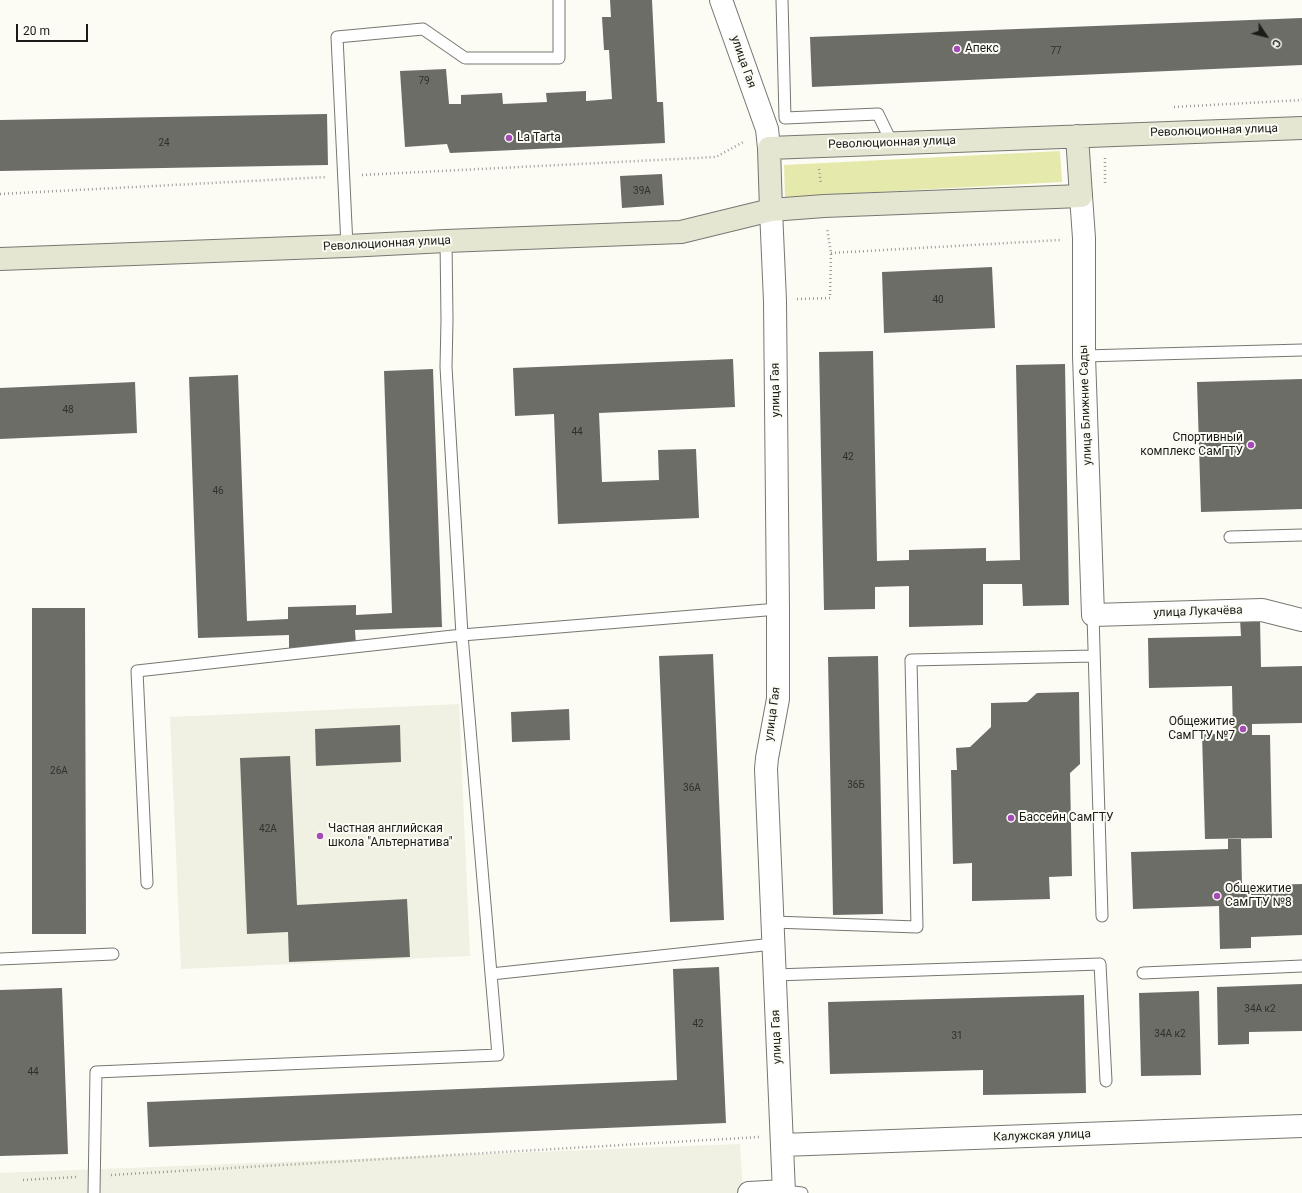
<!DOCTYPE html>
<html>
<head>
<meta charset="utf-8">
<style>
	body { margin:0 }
	#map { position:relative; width:1302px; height:1193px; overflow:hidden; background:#fcfcf5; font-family:Roboto,sans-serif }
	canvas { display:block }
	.north { position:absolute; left:1246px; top:16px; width:40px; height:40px; -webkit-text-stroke:3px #fcfcf5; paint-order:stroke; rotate:125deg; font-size:11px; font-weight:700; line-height:16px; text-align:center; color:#1b1b18 }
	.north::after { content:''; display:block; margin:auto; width:14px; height:18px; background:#1b1b18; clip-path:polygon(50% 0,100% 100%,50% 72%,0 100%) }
	.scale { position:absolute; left:16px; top:24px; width:72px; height:18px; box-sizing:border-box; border:2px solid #1b1b18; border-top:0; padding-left:5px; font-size:12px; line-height:14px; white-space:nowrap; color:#1b1b18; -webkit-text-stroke:3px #fcfcf5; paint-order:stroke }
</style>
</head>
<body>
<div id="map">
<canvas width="1302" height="1193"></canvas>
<div class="north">С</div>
<div class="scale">20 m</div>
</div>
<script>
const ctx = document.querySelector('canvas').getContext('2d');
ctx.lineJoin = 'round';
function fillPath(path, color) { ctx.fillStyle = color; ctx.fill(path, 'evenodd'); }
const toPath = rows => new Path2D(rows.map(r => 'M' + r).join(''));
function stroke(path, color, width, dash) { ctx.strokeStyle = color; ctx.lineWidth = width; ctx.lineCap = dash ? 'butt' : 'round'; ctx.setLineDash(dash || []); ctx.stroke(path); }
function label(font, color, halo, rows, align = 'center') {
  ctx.font = font + ' Roboto,sans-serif'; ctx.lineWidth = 4; ctx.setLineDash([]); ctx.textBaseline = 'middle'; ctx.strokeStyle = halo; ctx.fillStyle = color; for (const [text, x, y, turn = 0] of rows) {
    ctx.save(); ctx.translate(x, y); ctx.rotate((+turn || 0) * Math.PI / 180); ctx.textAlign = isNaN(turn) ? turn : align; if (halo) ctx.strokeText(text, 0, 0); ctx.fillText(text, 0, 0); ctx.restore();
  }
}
const built = toPath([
	[459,704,470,956,181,969,170,717],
	[740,1144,743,1193,0,1193,0,1173]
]);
const green = toPath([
	[1060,151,1062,182,785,197,784,165]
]);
const building = toPath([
	[610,0,652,0,657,102,663,102,665,143,450,153,447,144,405,147,400,71,446,69,449,104,461,104,461,95,502,93,503,104,547,102,546,93,586,91,586,101,612,99,609,50,604,50,602,17,611,17],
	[1302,18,1302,65,812,87,810,37],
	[327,114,328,165,0,171,0,120],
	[662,174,664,205,622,208,620,176],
	[992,267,995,328,884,333,882,272],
	[873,351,877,561,909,560,909,550,986,548,986,561,1020,560,1016,365,1065,364,1069,605,1023,606,1022,584,983,584,983,625,909,627,909,586,875,587,875,609,824,610,819,352],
	[733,359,735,407,599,413,602,482,659,480,658,450,696,449,699,518,558,524,554,414,515,416,513,368],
	[433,369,442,627,355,630,356,645,289,648,289,635,198,638,189,377,238,375,247,621,288,619,288,607,356,605,356,615,392,613,384,371],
	[1302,379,1302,509,1201,512,1197,382],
	[135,382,137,433,0,439,0,388],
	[32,608,85,608,86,934,32,934],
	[1240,619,1260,619,1261,667,1302,666,1302,723,1252,724,1252,735,1270,735,1272,838,1205,839,1202,734,1233,734,1232,686,1149,688,1148,638,1241,636],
	[713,654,724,920,670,922,659,656],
	[878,656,883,914,833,915,828,657],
	[1079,692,1080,764,1070,773,1072,876,1049,877,1050,899,972,901,972,863,953,864,951,770,957,770,956,748,970,747,991,727,991,703,1027,702,1037,693],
	[569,709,570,740,512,742,511,712],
	[400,725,401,762,316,766,315,729],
	[290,756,297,905,407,899,410,957,289,962,288,932,247,934,240,758],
	[1228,839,1241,839,1242,886,1302,884,1302,935,1251,937,1251,948,1220,949,1219,906,1133,909,1131,852,1228,849],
	[719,967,726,1123,149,1147,147,1102,677,1080,673,969],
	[1302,984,1302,1031,1249,1032,1249,1044,1218,1045,1217,987],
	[62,988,68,1154,0,1156,0,990],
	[1199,991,1201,1075,1141,1076,1139,993],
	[1084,995,1086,1093,983,1095,983,1070,830,1074,828,1002]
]);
const path = toPath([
	[1174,107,1302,100],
	[1105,158,1105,183],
	[819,169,821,184],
	[362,175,716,157,745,141],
	[0,194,327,177],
	[831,253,1061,240],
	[797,299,830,298,831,253,827,228],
	[111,1175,759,1137],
	[23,1180,76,1177]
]);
const lane = toPath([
	[782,0,785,118,878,114,892,143],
	[446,241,447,320,446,367,462,635,491,974],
	[347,246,337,37,423,29,465,58,559,58,559,0],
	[1084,356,1302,350],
	[1230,537,1302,535],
	[1093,615,1102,916],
	[147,883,137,671,462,635,778,609],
	[773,922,917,927,911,660,1094,656],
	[0,959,113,954],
	[1143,973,1302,966],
	[775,975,1100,964,1106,1081],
	[784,1191,802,1193],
	[94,1193,96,1072,498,1055,491,974,773,944]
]);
const street = toPath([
	[721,0,767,129,769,148],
	[1081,196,1084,238,1084,356,1093,615,1262,610,1302,620],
	[771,210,775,301,778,609,778,699,767,758,766,769,784,1193],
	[782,1145,1302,1126],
	[749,1193,784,1191]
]);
const secondary = toPath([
	[771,210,769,148,1302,128],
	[0,259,347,246,446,241,681,232,771,210,824,206,1081,196,1077,136]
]);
const markers = [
	[957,49,4,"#a54bb7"],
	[509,138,4,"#a54bb7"],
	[1251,445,4,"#a54bb7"],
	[1243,729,4,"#a54bb7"],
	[1011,818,4,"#a54bb7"],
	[320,836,4,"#a54bb7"],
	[1217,896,4,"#a54bb7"]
];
const numberNames = [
	["77",1056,51],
	["79",424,81],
	["24",164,143],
	["39А",642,191],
	["40",938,300],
	["48",68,410],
	["44",577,432],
	["42",848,457],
	["46",218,491],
	["26А",59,771],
	["36Б",856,785],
	["36А",692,788],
	["42А",268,829],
	["34А к2",1260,1009],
	["42",698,1024],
	["34А к2",1170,1034],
	["31",957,1036],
	["44",33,1072]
];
const poiNames = [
	["Апекс",965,49],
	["La Tarta",517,138],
	["Спортивный",1243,438,"right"],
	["комплекс СамГТУ",1243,452,"right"],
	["Общежитие",1235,722,"right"],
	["СамГТУ №7",1235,736,"right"],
	["Бассейн СамГТУ",1019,818],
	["Частная английская",328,829],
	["школа \"Альтернатива\"",328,843],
	["Общежитие",1225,889],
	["СамГТУ №8",1225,903]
];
const streetNames = [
	["улица Гая",743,62,71],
	["Революционная улица",1214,131,-2],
	["Революционная улица",892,143,-2],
	["Революционная улица",387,244,-3],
	["улица Гая",776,390,-91],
	["улица Ближние Сады",1086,405,-92],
	["улица Лукачёва",1198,612,-2],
	["улица Гая",773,714,-82],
	["улица Гая",777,1037,-92],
	["Калужская улица",1042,1136,-2]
];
fillPath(built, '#f0f1e2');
fillPath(green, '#e5e9ac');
fillPath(building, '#6c6d66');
stroke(lane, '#777771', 13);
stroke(street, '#777771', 24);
stroke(secondary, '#777771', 24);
stroke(path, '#9b9b96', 2.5, [1, 3]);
stroke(lane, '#fff', 11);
stroke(street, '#fff', 22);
stroke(secondary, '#e5e6d1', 22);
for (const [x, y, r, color] of markers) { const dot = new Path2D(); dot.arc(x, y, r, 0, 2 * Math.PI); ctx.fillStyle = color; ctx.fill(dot); stroke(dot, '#fcfcf5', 1.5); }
label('10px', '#2f302c', null, numberNames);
label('12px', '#1b1b18', '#fcfcf5', poiNames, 'left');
label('12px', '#1b1b18', '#fcfcf5', streetNames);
</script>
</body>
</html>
